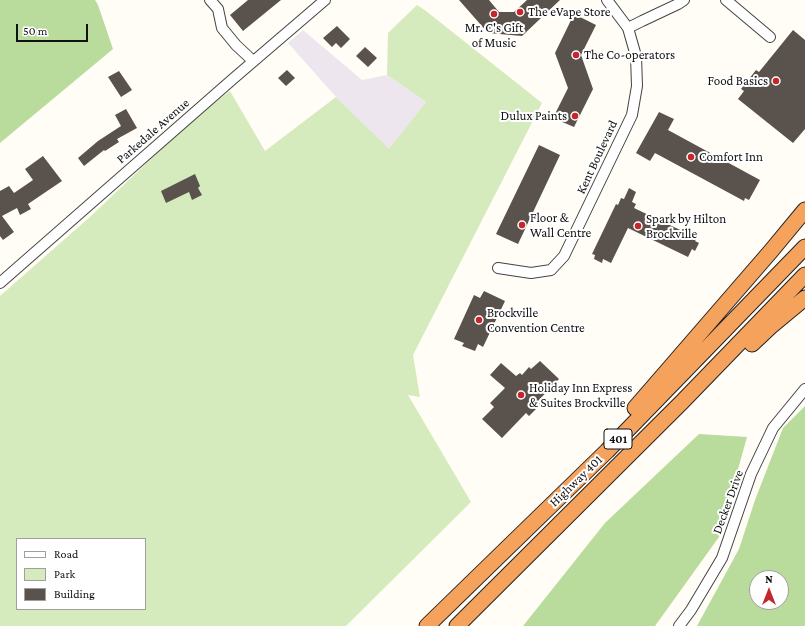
<!DOCTYPE html>
<html>
<head>
<meta charset="utf-8">
<style>
	body { margin:0 }
	#map { position:relative; width:805px; height:626px; overflow:hidden; background:#fffdf5; font-family:"Crimson Pro",serif }
	canvas { display:block }
	.legend { position:absolute; left:16px; top:538px; width:130px; height:72px; box-sizing:border-box; background:#fff; border:1px solid #a0a0a0; margin:0; padding:5px 7px; list-style:none; font-size:12px; color:#111 }
	.legend li { display:flex; align-items:center; gap:8px; height:20px }
	.legend b { width:20px; border:1px solid #a0a0a0 }
	.north { position:absolute; left:749px; top:570px; width:40px; height:40px; box-sizing:border-box; background:#fff; border:1px solid #a0a0a0; border-radius:50%; rotate:0deg; font-size:11px; font-weight:700; line-height:16px; text-align:center; color:#111 }
	.north::after { content:''; display:block; margin:auto; width:14px; height:18px; background:#c4262e; clip-path:polygon(50% 0,100% 100%,50% 72%,0 100%) }
	.scale { position:absolute; left:16px; top:24px; width:72px; height:18px; box-sizing:border-box; border:2px solid #111; border-top:0; padding-left:5px; font-size:12px; line-height:14px; white-space:nowrap; color:#111; -webkit-text-stroke:3px #fff; paint-order:stroke }
</style>
</head>
<body>
<div id="map">
<canvas width="805" height="626"></canvas>
<ul class="legend">
<li><b style="height:5px;background:#fff"></b>Road</li>
<li><b style="height:11px;background:#d5ebbd"></b>Park</li>
<li><b style="height:11px;background:#5a524d"></b>Building</li>
</ul>
<div class="north">N</div>
<div class="scale">50 m</div>
</div>
<script>
const ctx = document.querySelector('canvas').getContext('2d');
ctx.lineJoin = 'round';
function fillPath(path, color) { ctx.fillStyle = color; ctx.fill(path, 'evenodd'); }
const toPath = rows => new Path2D(rows.map(r => 'M' + r).join(''));
function stroke(path, color, width, dash) { ctx.strokeStyle = color; ctx.lineWidth = width; ctx.lineCap = dash ? 'butt' : 'round'; ctx.setLineDash(dash || []); ctx.stroke(path); }
function label(font, color, halo, rows, align = 'center') {
  ctx.font = font + ' "Crimson Pro",serif'; ctx.lineWidth = 4; ctx.setLineDash([]); ctx.textBaseline = 'middle'; ctx.strokeStyle = halo; ctx.fillStyle = color; for (const [text, x, y, turn = 0] of rows) {
    ctx.save(); ctx.translate(x, y); ctx.rotate((+turn || 0) * Math.PI / 180); ctx.textAlign = isNaN(turn) ? turn : align; if (halo) ctx.strokeText(text, 0, 0); ctx.fillText(text, 0, 0); ctx.restore();
  }
}
const industrial = toPath([
	[303,30,362,80,387,75,426,102,389,150,336,97,288,43]
]);
const green = toPath([
	[417,5,426,11,542,103,413,355,420,397,408,395,471,502,346,626,0,626,0,296,91,216,193,119,230,91,265,151,336,97,389,149,426,102,387,75,388,33],
	[17,539,145,539,145,609,17,609]
]);
const forest = toPath([
	[0,0,95,0,98,5,113,49,0,143],
	[805,406,805,626,697,626,739,549,755,500,783,428],
	[757,578,781,578,781,602,757,602],
	[699,434,747,437,719,537,655,626,523,626,605,523]
]);
const building = toPath([
	[248,0,281,0,243,31,230,15],
	[459,0,489,0,499,12,514,12,527,0,560,0,522,36,488,33],
	[574,14,596,25,581,55,593,89,574,127,553,118,568,88,555,53],
	[337,26,350,39,341,48,336,43,332,47,323,38],
	[793,30,805,40,805,129,793,143,738,99,744,91,741,89,756,70,759,72],
	[365,47,377,58,368,67,356,56],
	[287,70,295,78,286,86,278,78],
	[119,71,132,90,121,97,108,77],
	[126,109,137,128,117,139,119,142,105,151,104,150,84,166,78,158,98,141,121,126,115,115],
	[659,112,674,119,668,130,760,180,749,200,745,198,744,201,655,153,650,161,636,153],
	[539,145,560,155,518,244,496,234],
	[43,156,62,181,28,204,31,209,20,215,17,208,2,216,14,232,3,240,0,236,0,191,9,186,14,193,33,180,25,169],
	[195,174,200,186,198,188,202,195,192,200,189,192,166,203,161,191],
	[629,188,636,192,632,202,636,204,634,208,697,238,695,241,699,243,695,251,692,249,688,257,628,228,611,263,603,259,602,263,594,259,595,255,592,254,616,204,618,205,621,198,624,199],
	[484,291,505,301,483,347,478,344,475,351,462,346,464,343,454,339,474,295,480,298],
	[540,361,559,379,538,401,541,404,529,416,526,413,502,438,482,419,494,407,490,403,505,388,490,375,501,363,516,376,520,373,522,375,529,367,531,369]
]);
const minor = toPath([
	[210,0,218,9,222,28,236,45,253,61],
	[726,0,770,37],
	[628,28,642,21,678,4,684,0],
	[498,268,531,273,551,270,564,256,632,115,637,86,636,56,628,28,607,0],
	[0,283,234,78,325,0],
	[679,626,691,610,722,558,751,474,773,428,805,389]
]);
const highway = toPath([
	[752,344,770,327,805,298],
	[635,408,771,251,805,210],
	[427,626,607,451,805,247],
	[457,626,682,402,805,275]
]);
const markers = [
	[520,12,4,"#c4262e"],
	[494,14,4,"#c4262e"],
	[576,55,4,"#c4262e"],
	[776,81,4,"#c4262e"],
	[575,116,4,"#c4262e"],
	[691,157,4,"#c4262e"],
	[522,225,4,"#c4262e"],
	[638,226,4,"#c4262e"],
	[479,320,4,"#c4262e"],
	[521,395,4,"#c4262e"]
];
const shields = [
	[618,439,28]
];
const shieldNames = [
	["401",618,439]
];
const poiNames = [
	["The eVape Store",528,12],
	["Mr. C's Gift",494,28,"center"],
	["of Music",494,43,"center"],
	["The Co-operators",584,55],
	["Food Basics",768,81,"right"],
	["Dulux Paints",567,116,"right"],
	["Comfort Inn",699,157],
	["Floor &",530,218],
	["Wall Centre",530,233],
	["Spark by Hilton",646,219],
	["Brockville",646,234],
	["Brockville",487,313],
	["Convention Centre",487,328],
	["Holiday Inn Express",529,388],
	["& Suites Brockville",529,403]
];
const streetNames = [
	["Parkedale Avenue",153,131,-41],
	["Kent Boulevard",597,157,-65],
	["Highway 401",576,481,-44],
	["Decker Drive",728,502,-70]
];
fillPath(industrial, '#eee6ef');
fillPath(green, '#d5ebbd');
fillPath(forest, '#b9dc9c');
fillPath(building, '#5a524d');
stroke(minor, '#444', 12);
stroke(highway, '#222', 17);
stroke(minor, '#fff', 10);
stroke(highway, '#f5a25d', 15);
for (const [x, y, r, color] of markers) { const dot = new Path2D(); dot.arc(x, y, r, 0, 2 * Math.PI); ctx.fillStyle = color; ctx.fill(dot); stroke(dot, '#fff', 1.5); }
for (const [x, y, w] of shields) { const box = new Path2D(); box.roundRect(x - w / 2, y - 10, w, 20, 3); ctx.fillStyle = '#fff'; ctx.fill(box); stroke(box, '#111', 1); }
label('bold 12px', '#111', null, shieldNames);
label('13px', '#111', '#fff', poiNames, 'left');
label('13px', '#111', '#fff', streetNames);
</script>
</body>
</html>
